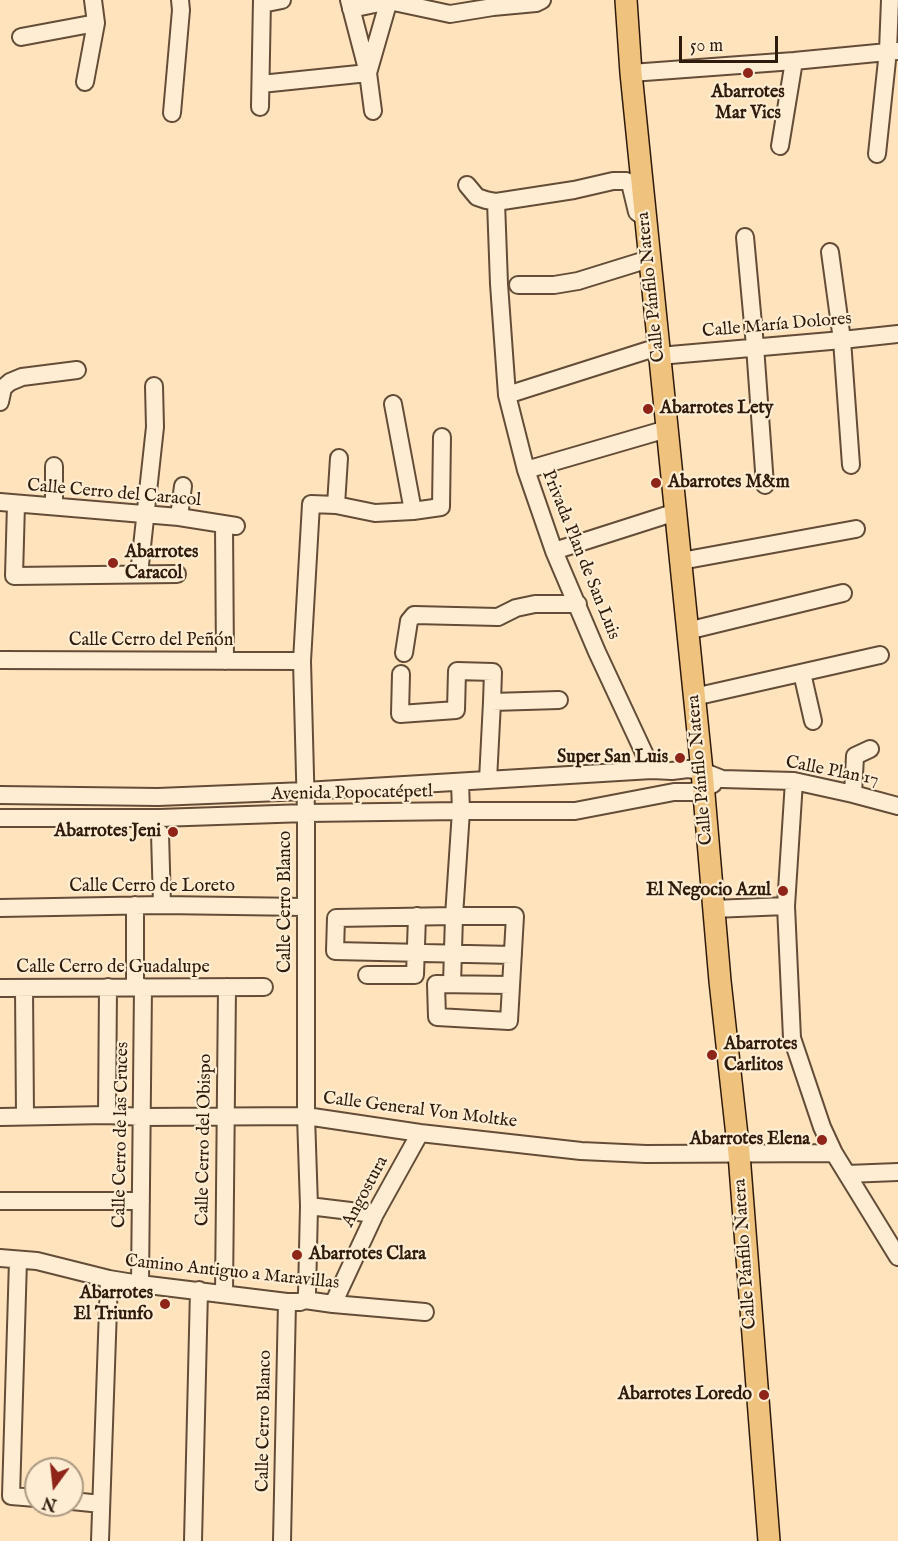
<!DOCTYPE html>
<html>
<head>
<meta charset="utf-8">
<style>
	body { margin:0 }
	#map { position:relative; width:898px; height:1541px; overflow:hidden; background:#fee3bc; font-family:"IM FELL English",serif }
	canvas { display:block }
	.north { position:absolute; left:24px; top:1457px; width:60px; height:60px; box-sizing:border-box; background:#feedd3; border:2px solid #ac9983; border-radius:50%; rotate:195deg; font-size:16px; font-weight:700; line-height:24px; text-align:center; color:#301a0c }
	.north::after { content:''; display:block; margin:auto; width:21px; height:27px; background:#8f2418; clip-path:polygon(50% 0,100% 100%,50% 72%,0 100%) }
	.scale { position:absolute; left:679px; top:36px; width:99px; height:27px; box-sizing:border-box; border:3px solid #301a0c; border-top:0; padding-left:8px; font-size:18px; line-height:21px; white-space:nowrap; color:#301a0c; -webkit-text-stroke:4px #feedd3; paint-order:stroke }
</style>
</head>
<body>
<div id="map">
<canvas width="898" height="1541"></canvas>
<div class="north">N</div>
<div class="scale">50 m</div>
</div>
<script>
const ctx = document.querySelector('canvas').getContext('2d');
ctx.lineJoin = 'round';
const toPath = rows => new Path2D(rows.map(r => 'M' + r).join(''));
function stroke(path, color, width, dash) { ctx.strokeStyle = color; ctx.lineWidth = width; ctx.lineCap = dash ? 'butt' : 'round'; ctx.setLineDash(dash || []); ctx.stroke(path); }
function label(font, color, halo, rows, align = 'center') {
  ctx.font = font + ' "IM FELL English",serif'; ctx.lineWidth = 4.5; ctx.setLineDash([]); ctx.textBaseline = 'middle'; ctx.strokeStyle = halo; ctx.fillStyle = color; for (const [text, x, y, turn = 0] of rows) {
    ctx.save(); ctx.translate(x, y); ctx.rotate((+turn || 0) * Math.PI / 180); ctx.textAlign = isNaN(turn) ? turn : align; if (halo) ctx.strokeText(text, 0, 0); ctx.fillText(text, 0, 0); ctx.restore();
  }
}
const minor = toPath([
	[349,0,368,73,373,111],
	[262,4,282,0],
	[351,9,389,1,450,14,493,7,536,3,542,0],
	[21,37,96,23],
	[631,73,794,61,898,51],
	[85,82,96,23,93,0],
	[261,84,368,73,389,0],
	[260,107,262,0],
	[172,113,181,10,180,0],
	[780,146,794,61],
	[877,154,888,51,890,0],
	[467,185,477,197,486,200,496,202,574,190,613,181,626,181,630,183,637,212,641,215],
	[496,202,499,284,507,395,526,470,554,551,597,652,652,770],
	[745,237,755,346,765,485],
	[830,252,842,340,851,465],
	[518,285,554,285,578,281,649,259],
	[659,356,842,340,898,334],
	[507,395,658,347],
	[0,402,3,388,10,382,22,377,77,370],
	[393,404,413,511],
	[526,470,667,429],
	[0,502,179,517,236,526],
	[16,504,14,576,177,574],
	[336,505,339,458],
	[54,506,54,466],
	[179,517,183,486],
	[224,525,225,661],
	[554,551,676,512],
	[681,561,856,529],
	[139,574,155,427,154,386],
	[687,631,843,593],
	[404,653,409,621,414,615,498,617,516,608,535,604,578,604],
	[0,660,302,661],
	[802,673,813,721],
	[401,674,400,714,456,710,457,671,493,672,492,702,559,700],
	[694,697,880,655],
	[488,780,492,702],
	[794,781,786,906,792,1038,822,1127,834,1153,898,1257],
	[853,794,855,756,870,749],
	[0,795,158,797,305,791,652,770,672,771,688,769,702,771,722,779,794,781,853,794,898,806],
	[0,818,159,818,306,813,461,811,575,811,674,792,691,792,703,789,713,784],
	[160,833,162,905],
	[0,908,162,905,305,907],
	[713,909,786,906],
	[367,975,415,975,417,916],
	[452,984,454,916,461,811,460,782],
	[511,985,436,984,437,1017,509,1021,515,916,454,916,336,918,335,951,513,955],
	[135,987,135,905],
	[0,988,264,987],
	[24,988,25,1116],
	[107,1115,108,987],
	[0,1117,107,1115,143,1117,306,1116,420,1133,581,1151,646,1154,834,1153],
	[847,1174,898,1172],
	[0,1201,141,1201],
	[309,1206,375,1214],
	[0,1258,37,1261,109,1279,140,1284,287,1302,300,1302,305,1300,333,1304,425,1312],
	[18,1260,11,1496,36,1498],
	[140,1284,143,987],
	[224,1294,227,987],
	[305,1300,307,1294,309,1206,306,1116,306,813,302,661,311,504,336,505,375,513,413,511,441,507,442,437],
	[333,1304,375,1214,420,1133],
	[72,1501,101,1504],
	[100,1541,109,1279],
	[193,1541,199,1290],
	[282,1541,287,1302]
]);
const major = toPath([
	[626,0,631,73,641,172,702,771,720,981,739,1154,769,1541]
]);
const markers = [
	[748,73,6,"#8f2418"],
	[648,409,6,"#8f2418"],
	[656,483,6,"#8f2418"],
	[113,563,6,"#8f2418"],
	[680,758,6,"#8f2418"],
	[173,832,6,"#8f2418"],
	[783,891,6,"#8f2418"],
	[712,1055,6,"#8f2418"],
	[822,1140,6,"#8f2418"],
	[297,1255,6,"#8f2418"],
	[165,1304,6,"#8f2418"],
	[764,1395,6,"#8f2418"]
];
const poiNames = [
	["Abarrotes",748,93,"center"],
	["Mar Vics",748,114,"center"],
	["Abarrotes Lety",660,409,"left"],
	["Abarrotes M&m",668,483,"left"],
	["Abarrotes",125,553,"left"],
	["Caracol",125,574,"left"],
	["Super San Luis",668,758],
	["Abarrotes Jeni",161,832],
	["El Negocio Azul",771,891],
	["Abarrotes",724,1045,"left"],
	["Carlitos",724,1066,"left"],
	["Abarrotes Elena",810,1140],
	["Abarrotes Clara",309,1255,"left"],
	["Abarrotes",153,1294],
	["El Triunfo",153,1315],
	["Abarrotes Loredo",752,1395]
];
const streetNames = [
	["Calle Pánfilo Natera",652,287,-96],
	["Calle María Dolores",777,326,-5],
	["Calle Cerro del Caracol",114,494,5],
	["Privada Plan de San Luis",580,555,68],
	["Calle Cerro del Peñón",151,641],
	["Calle Pánfilo Natera",701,770,-95],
	["Calle Plan 17",832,772,11],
	["Avenida Popocatépetl",352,794,-1],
	["Calle Cerro de Loreto",152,887],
	["Calle Cerro Blanco",286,902,-90],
	["Calle Cerro de Guadalupe",113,968],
	["Calle General Von Moltke",420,1111,7],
	["Calle Cerro de las Cruces",122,1135,-89],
	["Calle Cerro del Obispo",205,1140,-89],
	["Angostura",366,1192,-62],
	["Calle Pánfilo Natera",746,1254,-94],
	["Camino Antiguo a Maravillas",232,1273,6],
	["Calle Cerro Blanco",265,1421,-89]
];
stroke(minor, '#644c38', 20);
stroke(major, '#301a0c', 24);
stroke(minor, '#feedd3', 16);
stroke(major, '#efc27e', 21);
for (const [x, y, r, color] of markers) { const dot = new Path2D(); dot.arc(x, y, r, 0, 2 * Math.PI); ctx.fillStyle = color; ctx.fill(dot); stroke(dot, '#feedd3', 2); }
label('bold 18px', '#301a0c', '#feedd3', poiNames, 'right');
label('18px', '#301a0c', '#feedd3', streetNames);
</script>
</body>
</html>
